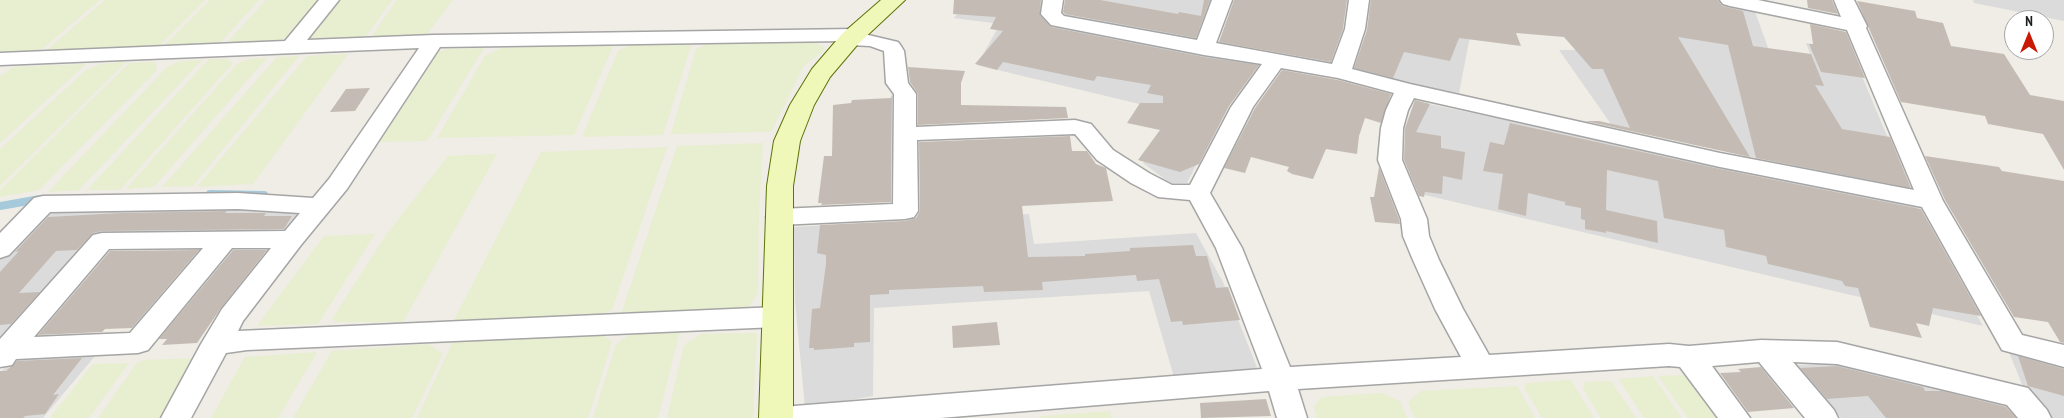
<!DOCTYPE html>
<html>
<head>
<meta charset="utf-8">
<style>
	body { margin:0 }
	#map { position:relative; width:2064px; height:418px; overflow:hidden; background:#efede5; font-family:"PT Sans Narrow",sans-serif }
	canvas { display:block }
	.north { position:absolute; left:2004px; top:10px; width:50px; height:50px; box-sizing:border-box; background:#fff; border:1px solid #a5a5a5; border-radius:50%; rotate:0deg; font-size:14px; font-weight:700; line-height:20px; text-align:center; color:#1e1e1e }
	.north::after { content:''; display:block; margin:auto; width:18px; height:22px; background:#c91804; clip-path:polygon(50% 0,100% 100%,50% 72%,0 100%) }
</style>
</head>
<body>
<div id="map">
<canvas width="2064" height="418"></canvas>
<div class="north">N</div>
</div>
<script>
const ctx = document.querySelector('canvas').getContext('2d');
ctx.lineJoin = 'round';
function fillPath(path, color) { ctx.fillStyle = color; ctx.fill(path, 'evenodd'); }
const toPath = rows => new Path2D(rows.map(r => 'M' + r).join(''));
function stroke(path, color, width, dash) { ctx.strokeStyle = color; ctx.lineWidth = width; ctx.lineCap = dash ? 'butt' : 'round'; ctx.setLineDash(dash || []); ctx.stroke(path); }
const residential = toPath([
	[967,0,1036,4,1040,17,1058,27,1258,64,1229,101,1187,183,1170,183,1143,163,1181,114,977,65,1000,24,954,18],
	[1068,0,1212,0,1195,40,1064,16],
	[1370,0,1477,0,1459,93,1406,83,1356,69,1367,32],
	[1712,0,1754,9,1771,56,1814,64,1806,43,1851,50,1910,191,1613,127,1559,50,1601,50],
	[1973,0,2064,0,2064,21,1974,3],
	[1419,102,1915,205,1983,326,1425,195,1405,160],
	[234,206,301,211,283,232,100,233,0,345,0,258,48,210],
	[1029,214,1034,244,1196,233,1223,282,1258,370,1174,377,1149,291,874,308,873,396,805,408,795,301,794,227],
	[2007,347,2064,361,2064,418,2047,418,2025,392],
	[100,350,43,418,0,418,0,373,16,354],
	[1848,363,2003,401,2018,418,1841,418,1796,365]
]);
const farmland = toPath([
	[0,0,100,0,35,55,0,57],
	[105,0,205,0,155,50,41,55],
	[210,0,259,0,218,45,160,50],
	[266,0,319,0,282,44,224,46],
	[334,0,392,0,362,42,298,44],
	[397,0,453,0,426,35,417,39,368,41],
	[805,41,816,42,825,49,803,67,771,132,671,134,696,49,709,43],
	[692,43,663,135,582,137,618,51,632,44],
	[614,44,574,135,437,138,485,56,502,48],
	[484,48,427,141,378,142,436,53,447,49],
	[348,54,253,184,197,187,307,56],
	[299,56,193,186,162,187,277,57],
	[267,58,154,187,126,189,237,64,249,59],
	[209,59,227,59,233,63,120,190,87,190],
	[202,60,79,190,48,192,167,67,180,61],
	[126,62,0,186,0,149,86,70,100,64],
	[155,62,157,70,39,190,0,197,0,190,129,63],
	[86,64,0,143,0,76,13,67],
	[763,143,759,212,758,293,746,311,621,314,677,146],
	[667,147,612,310,596,316,453,322,541,152],
	[497,154,403,322,335,322,332,319,386,235,448,156],
	[375,234,318,324,257,326,324,236],
	[680,331,658,418,593,418,616,344,632,333],
	[757,333,753,418,667,418,684,345,701,334],
	[601,334,612,342,588,418,417,418,454,339],
	[428,344,443,354,412,418,293,418,332,351],
	[317,352,278,418,211,418,245,357],
	[194,358,162,418,98,418,137,363,145,360],
	[129,363,89,418,50,418,93,364],
	[1685,375,1717,418,1688,418,1658,376],
	[1653,376,1682,418,1644,418,1619,379],
	[1571,380,1594,418,1542,418,1524,387,1527,383],
	[1611,381,1636,418,1601,418,1583,389,1585,382],
	[1517,386,1535,418,1415,418,1408,402,1421,391],
	[1382,393,1400,401,1407,418,1317,418,1314,407,1322,397],
	[1110,411,1111,418,1040,418,1042,416]
]);
const stream = toPath([
	[210,194,264,195],
	[0,206,40,199]
]);
const building = toPath([
	[954,0,1041,0,1040,15,1051,27,1204,57,1259,65,1229,106,1199,164,1180,172,1138,160,1160,130,1127,123,1140,103,1163,103,1163,96,1147,93,1151,85,1097,76,1094,81,1003,62,997,70,975,64,1003,31,990,29,996,17,953,14],
	[1065,0,1100,0,1178,14,1179,12,1201,16,1204,0,1210,0,1196,38,1065,14,1063,12],
	[1234,0,1347,0,1343,29,1331,62,1219,42],
	[1371,0,1718,0,1722,6,1743,11,1753,46,1811,54,1824,86,1815,85,1842,129,1890,137,1911,188,1756,158,1728,45,1678,37,1750,157,1585,121,1599,121,1630,128,1603,69,1592,69,1564,37,1516,33,1521,46,1459,38,1450,61,1404,52,1393,78,1354,68,1367,30],
	[1807,0,1832,0,1838,14,1808,8],
	[1857,1,1915,11,1917,18,1943,23,1951,46,2004,54,2030,95,2064,101,2064,170,2043,134,1988,124,1985,116,1901,102],
	[1810,24,1846,32,1865,78,1821,72,1809,44,1813,44],
	[908,67,965,71,961,83,961,105,1066,107,1068,118,918,125,918,94,910,82],
	[1282,70,1338,80,1391,94,1381,123,1365,118,1359,136,1357,154,1326,149,1313,179,1292,174,1287,171,1289,167,1251,157,1245,173,1224,168,1255,108],
	[370,88,355,111,330,112,346,89],
	[892,95,891,202,821,205,822,203,818,203,824,156,832,156,833,105,851,103,852,100,891,98],
	[1415,100,1430,104,1416,132,1441,136,1441,148,1465,152,1462,180,1443,176,1442,194,1425,192,1424,197,1419,196,1404,160,1405,128],
	[1510,123,1720,169,1921,209,1981,316,1933,308,1929,326,1916,323,1922,338,1870,327,1858,288,1845,286,1842,281,1768,264,1766,256,1726,247,1724,230,1664,218,1658,181,1607,170,1606,210,1657,221,1658,243,1606,231,1606,233,1585,229,1585,220,1581,219,1581,208,1565,205,1565,202,1528,193,1526,216,1498,209,1503,174,1483,171,1490,142,1504,145],
	[1070,136,1072,151,1087,151,1096,164,1106,168,1113,201,1022,206,1028,257,1085,256,1085,254,1130,251,1130,248,1193,245,1196,256,1207,256,1216,288,1228,287,1240,320,1183,325,1182,321,1171,322,1159,279,1137,281,1136,275,1042,282,1043,290,984,292,983,286,889,290,889,294,870,295,870,342,854,343,854,347,814,350,814,348,809,348,812,309,820,308,826,264,826,255,817,253,820,225,905,221,916,218,920,211,919,142],
	[1925,156,1999,167,2002,171,2064,181,2064,343,2060,342,2048,322,2014,317,1945,200],
	[1379,167,1399,219,1400,224,1375,222,1370,197,1374,197],
	[227,211,225,213,266,213,264,216,292,216,284,229,102,231,93,233,77,250,56,251,19,293,40,292,11,324,0,325,0,272,19,251,15,252,48,217,121,213],
	[199,250,132,328,105,329,102,332,38,335,110,251],
	[233,250,267,250,221,308,197,343,162,345,167,339,159,339],
	[997,322,1000,345,953,348,952,326],
	[2018,356,2064,369,2064,396,2028,386],
	[82,358,53,395,59,394,45,414,25,416,23,418,0,418,0,371,6,371,17,361],
	[1837,366,1923,387,1925,391,1942,391,2006,407,2016,418,1886,418,1868,396,1827,399,1800,368],
	[1761,367,1794,408,1748,412,1720,373,1741,372,1738,369],
	[1266,399,1271,416,1201,418,1200,403]
]);
const street = toPath([
	[319,0,339,0,307,40,434,35,855,29,862,31,864,34,898,42,901,46,904,51,908,83,916,94,916,127,1075,120,1091,124,1113,150,1149,173,1172,185,1190,185,1231,107,1262,64,1204,55,1051,25,1041,14,1043,0,1063,0,1061,13,1064,16,1197,40,1212,0,1232,0,1216,43,1332,64,1345,29,1349,0,1369,0,1365,29,1352,69,1410,84,1720,153,1914,190,1847,30,1730,6,1723,4,1720,0,1758,0,1841,17,1834,0,1854,0,1867,26,1866,28,1943,201,2022,335,2064,345,2064,367,2002,350,1922,207,1720,167,1414,98,1408,110,1403,128,1402,160,1427,219,1429,236,1439,260,1463,309,1489,355,1669,344,1689,346,1761,340,1837,342,2028,388,2047,410,2051,418,2018,418,2007,405,1837,364,1793,362,1834,410,1838,418,1805,418,1759,362,1712,366,1750,418,1718,418,1680,367,1669,366,1298,389,1307,418,1277,418,1269,391,940,418,779,418,783,410,794,406,1262,369,1216,248,1190,200,1158,197,1131,183,1097,160,1075,134,917,140,918,211,914,217,905,219,779,225,770,223,766,217,770,211,779,209,893,204,894,94,886,83,884,51,870,46,850,45,841,41,440,47,347,189,301,245,243,321,238,331,777,307,787,310,791,317,787,324,777,327,247,350,226,353,191,418,161,418,201,344,222,309,271,248,232,248,148,350,138,353,16,359,12,365,0,367,0,339,93,235,102,233,285,231,300,213,238,209,50,212,9,255,0,258,0,233,34,198,43,196,238,193,313,198,329,179,419,48,0,65,0,53,285,41,319,0],
	[1281,68,1338,78,1394,93,1386,110,1381,128,1378,160,1401,219,1403,236,1413,260,1435,309,1461,357,1290,367,1242,248,1210,193,1253,107,1281,68],
	[203,248,130,333,34,337,109,249,203,248]
]);
const secondary = toPath([
	[881,0,905,0,858,44,830,77,814,105,800,141,793,186,793,418,759,418,767,186,774,141,790,105,812,69,842,34,881,0]
]);
fillPath(residential, '#dcdbdb');
fillPath(farmland, '#e8eed0');
stroke(stream, '#a6cadc', 8);
fillPath(building, '#c4bcb4');
stroke(street, '#a5a5a5', 3);
stroke(secondary, '#5d7407', 2);
fillPath(street, '#fff');
fillPath(secondary, '#eff8b9');
</script>
</body>
</html>
